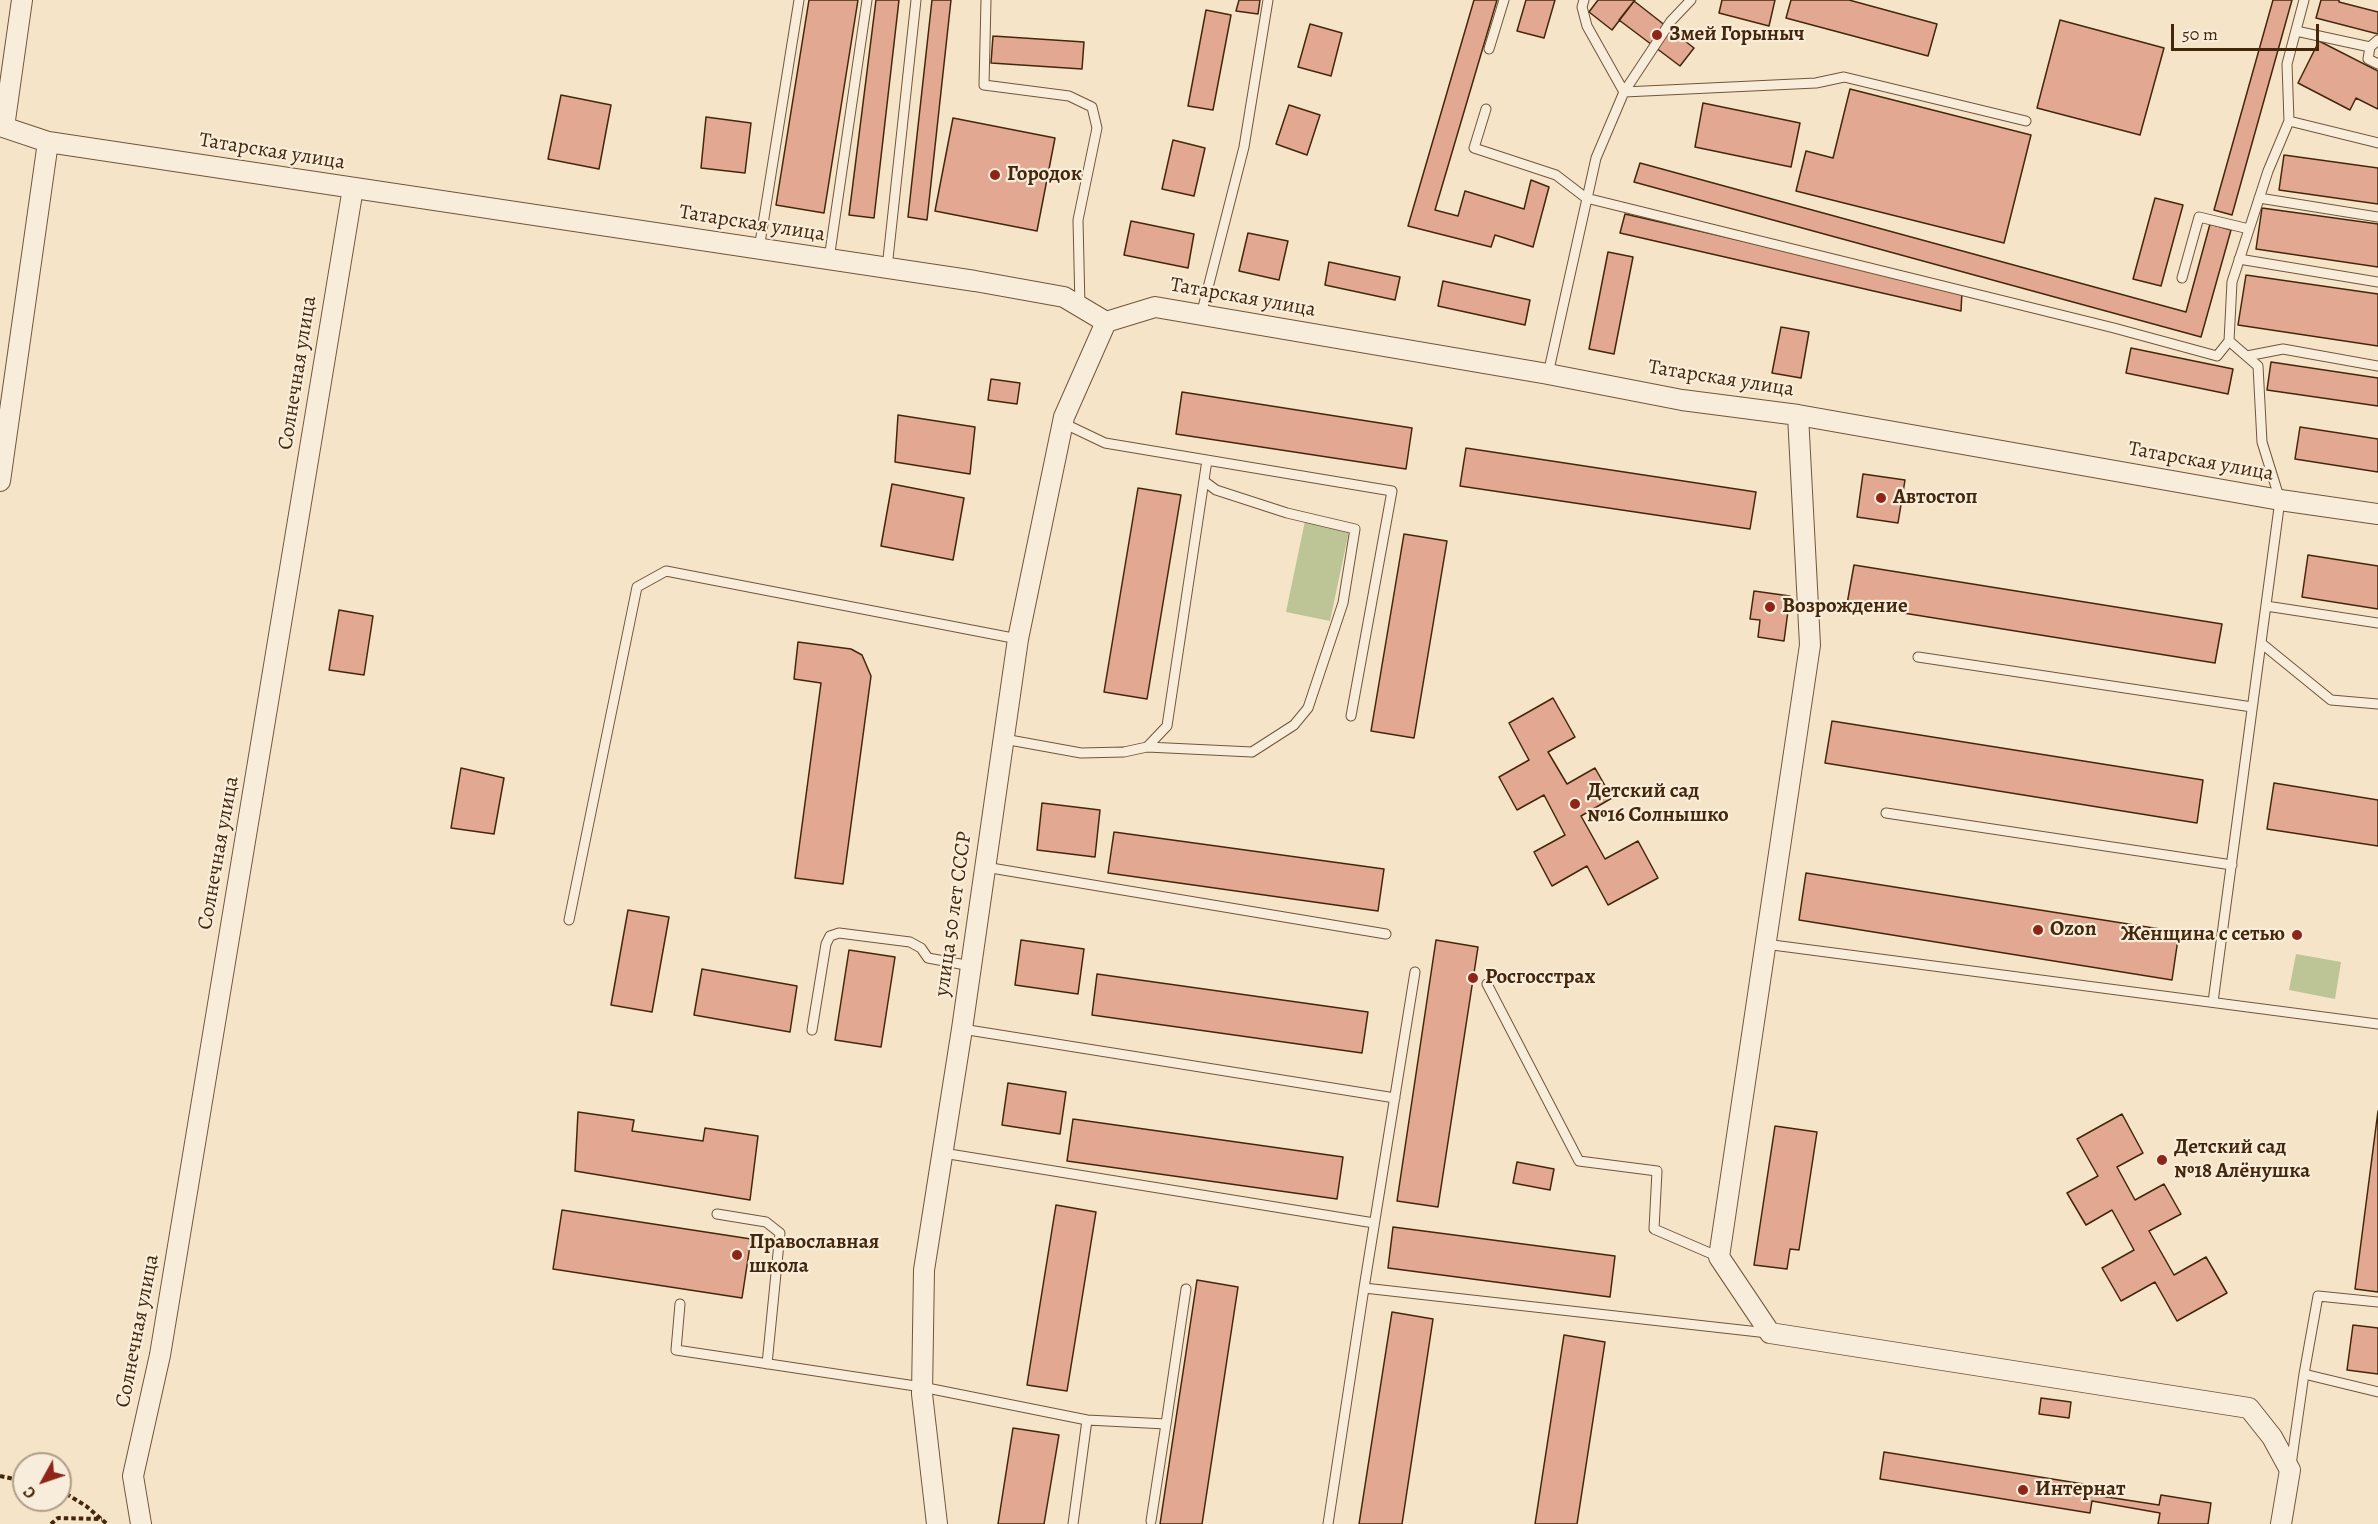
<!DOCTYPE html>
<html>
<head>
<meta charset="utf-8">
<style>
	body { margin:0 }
	#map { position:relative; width:2378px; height:1524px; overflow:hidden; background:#f5e4c8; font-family:Alegreya,serif }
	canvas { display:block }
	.north { position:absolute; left:12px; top:1452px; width:60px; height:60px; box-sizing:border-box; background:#f8eddb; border:2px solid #b09e88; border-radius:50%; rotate:230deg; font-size:16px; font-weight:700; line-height:24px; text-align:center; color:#44270b }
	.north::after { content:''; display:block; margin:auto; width:21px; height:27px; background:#8f2418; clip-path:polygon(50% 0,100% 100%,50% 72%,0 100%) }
	.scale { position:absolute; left:2171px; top:24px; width:148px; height:27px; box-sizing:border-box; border:3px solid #44270b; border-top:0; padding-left:8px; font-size:18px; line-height:21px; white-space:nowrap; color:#44270b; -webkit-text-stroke:4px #f8eddb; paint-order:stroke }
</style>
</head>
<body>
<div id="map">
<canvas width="2378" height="1524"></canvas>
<div class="north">С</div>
<div class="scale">50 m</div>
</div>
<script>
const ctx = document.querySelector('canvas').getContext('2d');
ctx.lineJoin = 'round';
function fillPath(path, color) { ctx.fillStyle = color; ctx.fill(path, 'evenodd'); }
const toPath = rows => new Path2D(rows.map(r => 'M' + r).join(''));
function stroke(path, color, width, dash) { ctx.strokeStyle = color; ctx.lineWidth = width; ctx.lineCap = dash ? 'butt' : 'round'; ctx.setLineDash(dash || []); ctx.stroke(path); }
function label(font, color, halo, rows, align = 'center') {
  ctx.font = font + ' Alegreya,serif'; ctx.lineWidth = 4.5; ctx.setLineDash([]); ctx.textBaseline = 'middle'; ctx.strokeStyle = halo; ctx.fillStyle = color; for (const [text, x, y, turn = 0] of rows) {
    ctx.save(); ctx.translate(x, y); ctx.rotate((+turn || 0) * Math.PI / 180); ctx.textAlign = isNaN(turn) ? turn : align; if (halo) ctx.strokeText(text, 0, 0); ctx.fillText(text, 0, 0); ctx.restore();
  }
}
const green = toPath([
	[1305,521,1349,531,1330,621,1286,612],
	[2296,954,2341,962,2335,999,2289,990]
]);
const building = toPath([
	[809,0,858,0,824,213,776,205,809,0],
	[876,0,899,0,874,218,849,215,876,0],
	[932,0,951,0,927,220,908,217,932,0],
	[1239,0,1260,0,1258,14,1236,11,1239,0],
	[1474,0,1497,0,1435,210,1458,216,1465,191,1524,209,1531,180,1549,187,1533,247,1495,235,1491,247,1408,226,1474,0],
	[1526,0,1555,0,1544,38,1517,31,1526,0],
	[1598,0,1635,0,1612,30,1589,12,1598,0],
	[1722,0,1775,0,1769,26,1719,13,1722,0],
	[1791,0,1849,0,1937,24,1928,56,1786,18,1791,0],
	[2273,0,2292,0,2232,215,2214,210,2273,0],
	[2321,0,2339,0,2339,2,2378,12,2378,34,2316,18,2321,0],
	[1634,1,1694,48,1680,66,1619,20,1634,1],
	[1206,10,1231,15,1213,110,1188,106,1206,10],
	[2060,20,2164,48,2140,135,2037,108,2060,20],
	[1310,24,1342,33,1331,76,1298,67,1310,24],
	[993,36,1084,42,1082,69,991,63,993,36],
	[2319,41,2378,71,2378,109,2356,98,2350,110,2298,83,2319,41],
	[1850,89,2031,135,2004,243,1796,191,1806,151,1833,158,1850,89],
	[561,95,611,105,599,169,548,159,561,95],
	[1703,103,1800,123,1791,167,1695,147,1703,103],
	[1289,105,1320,115,1307,155,1276,144,1289,105],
	[706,117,751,123,745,173,701,168,706,117],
	[953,118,1055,138,1037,231,935,211,953,118],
	[1173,140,1205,148,1194,196,1162,189,1173,140],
	[2284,155,2378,168,2378,204,2279,190,2284,155],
	[1640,163,2186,312,2210,224,2231,230,2201,337,1634,182,1640,163],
	[2155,198,2183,205,2161,286,2133,279,2155,198],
	[2262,208,2378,224,2378,267,2256,249,2262,208],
	[1625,214,1962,291,1961,311,1620,233,1625,214],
	[1131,221,1194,234,1188,268,1124,255,1131,221],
	[1248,233,1288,241,1279,280,1239,271,1248,233],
	[1608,252,1633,257,1614,354,1589,349,1608,252],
	[1329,262,1400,277,1395,300,1325,285,1329,262],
	[2246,275,2378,294,2378,346,2238,325,2246,275],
	[1443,281,1530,300,1525,325,1438,306,1443,281],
	[1781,327,1809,332,1801,378,1772,373,1781,327],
	[2131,348,2233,369,2228,394,2126,373,2131,348],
	[2271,362,2378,378,2378,406,2267,390,2271,362],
	[991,379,1020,383,1017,404,988,400,991,379],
	[1182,392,1412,428,1406,469,1176,434,1182,392],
	[898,415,975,427,970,474,895,462,898,415],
	[2300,427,2378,439,2378,472,2295,459,2300,427],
	[1466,448,1756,492,1750,529,1460,486,1466,448],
	[1863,474,1905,480,1898,523,1857,517,1863,474],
	[892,484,964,498,953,560,881,546,892,484],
	[1138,488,1181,495,1147,699,1104,692,1138,488],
	[1404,534,1447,541,1414,738,1371,731,1404,534],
	[2308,555,2378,566,2378,609,2302,597,2308,555],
	[1854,565,2222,624,2215,663,1847,604,1854,565],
	[1754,591,1790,596,1784,641,1758,637,1760,620,1750,619,1754,591],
	[339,610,373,616,364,675,329,670,339,610],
	[798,642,851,649,862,655,871,676,843,884,795,878,821,683,794,679,798,642],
	[1553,698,1575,737,1548,752,1567,784,1595,768,1612,798,1581,816,1605,859,1638,841,1658,878,1608,905,1587,866,1552,886,1534,852,1565,835,1544,795,1517,810,1499,777,1529,760,1509,723,1553,698],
	[1832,721,2203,780,2197,823,1825,763,1832,721],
	[461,768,504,778,494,834,451,828,461,768],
	[2274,783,2378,800,2378,846,2267,829,2274,783],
	[1042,803,1100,810,1095,857,1037,850,1042,803],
	[1114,832,1384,869,1378,911,1108,873,1114,832],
	[1806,873,2179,932,2172,980,1799,920,1806,873],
	[628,910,669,917,652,1012,611,1005,628,910],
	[1021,940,1084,949,1078,994,1015,985,1021,940],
	[1436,940,1478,947,1438,1207,1397,1201,1436,940],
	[849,950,895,957,881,1047,835,1040,849,950],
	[702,969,797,986,790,1032,694,1015,702,969],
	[1097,974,1368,1012,1362,1053,1092,1015,1097,974],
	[1008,1083,1066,1092,1060,1134,1002,1125,1008,1083],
	[2378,1111,2378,1292,2355,1289,2378,1111],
	[578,1112,634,1120,632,1131,703,1141,705,1128,758,1136,750,1200,575,1171,578,1112],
	[2122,1114,2143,1153,2117,1167,2135,1200,2164,1184,2181,1214,2149,1231,2174,1275,2206,1257,2227,1293,2177,1321,2155,1282,2121,1301,2102,1268,2134,1250,2112,1210,2086,1225,2067,1193,2098,1176,2077,1139,2122,1114],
	[1073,1119,1343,1157,1337,1199,1067,1161,1073,1119],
	[1775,1126,1817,1132,1799,1250,1790,1249,1787,1269,1754,1265,1775,1126],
	[1517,1162,1554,1169,1550,1190,1513,1183,1517,1162],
	[1056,1205,1096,1212,1067,1391,1027,1385,1056,1205],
	[562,1210,751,1239,742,1298,553,1269,562,1210],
	[1393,1227,1615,1256,1610,1297,1388,1268,1393,1227],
	[1197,1280,1238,1287,1202,1524,1160,1524,1197,1280],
	[1392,1312,1433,1319,1402,1524,1359,1524,1392,1312],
	[2353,1325,2378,1328,2378,1374,2347,1370,2353,1325],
	[1564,1335,1605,1342,1577,1524,1535,1524,1564,1335],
	[2041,1398,2071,1402,2069,1418,2039,1414,2041,1398],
	[1013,1428,1059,1435,1044,1524,998,1524,1013,1428],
	[1884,1452,2096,1486,2094,1495,2159,1505,2161,1495,2211,1503,2208,1524,2158,1524,2160,1513,2092,1501,2090,1513,1880,1479,1884,1452]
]);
const path = toPath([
	[0,1476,24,1481],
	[60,1490,86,1506,107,1524],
	[51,1524,58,1518,102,1519]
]);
const lane = toPath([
	[986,0,984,85,1069,96,1092,107,1097,128,1078,220,1080,307],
	[1584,0,1582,7,1587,26,1624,92,1671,21,1691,0],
	[2296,31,2370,47,2378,40],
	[2370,47,2368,59,2378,64],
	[1489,49,1504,0],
	[1486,109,1474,148,1556,175,1586,198,2114,328,2217,356,2229,341],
	[2289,121,2378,143],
	[2259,198,2378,217],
	[759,249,799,0],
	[829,259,867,0],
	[2239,259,2378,282],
	[887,268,916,0],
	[2182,278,2199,217,2249,229],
	[1201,315,1244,147,1268,0],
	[2247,356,2283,349,2378,366],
	[1548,374,1596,158,1624,92,1816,83,1844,77,2026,121],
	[1063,423,1105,443,1392,491,1351,716],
	[2266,606,2378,623],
	[2261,643,2331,700,2378,704],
	[1918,657,2252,707],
	[1004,739,1081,753,1124,752,1147,747,1167,726,1207,460],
	[1147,747,1252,752,1294,725,1308,708,1343,603,1355,529,1287,513,1216,490,1204,481],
	[1886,813,2232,865],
	[985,867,1386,934],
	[569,920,637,587,666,571,1018,639],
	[1765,944,2378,1024],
	[1487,984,1579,1161,1657,1171,1654,1229,1719,1257],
	[2213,1002,2280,500,2262,442,2258,366,2229,341,2232,282,2268,171,2289,121,2287,64,2304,0],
	[962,1029,1395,1098],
	[812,1030,826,944,830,936,839,933,910,942,921,948,928,958,971,966],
	[943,1153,1374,1223],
	[717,1214,766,1222,780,1233,767,1364],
	[1364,1288,1415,972],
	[680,1304,676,1350,922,1387,1087,1420,1073,1524],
	[2304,1374,2318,1296,2378,1302],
	[1087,1420,1166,1424,1151,1521],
	[1166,1424,1186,1289],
	[2291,1465,2304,1374,2378,1392],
	[1328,1524,1364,1288,1768,1333]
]);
const street = toPath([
	[0,126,48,142,975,281,1064,297,1106,322,1155,307,1548,374,1682,400,1798,415,2280,500,2378,514],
	[4,127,22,0],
	[1798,415,1810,645,1719,1257,1770,1333,2249,1408,2272,1437,2290,1470,2281,1524],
	[0,481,48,142],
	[141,1524,133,1476,160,1355,353,188],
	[937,1524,922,1394,924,1270,962,1029,1018,639,1064,417,1106,322]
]);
const markers = [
	[1657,35,6,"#8f2418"],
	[995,175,6,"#8f2418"],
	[1881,498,6,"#8f2418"],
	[1770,607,6,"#8f2418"],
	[1575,804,6,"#8f2418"],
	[2038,930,6,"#8f2418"],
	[2297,935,6,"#8f2418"],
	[1473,978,6,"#8f2418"],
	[2162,1160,6,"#8f2418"],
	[737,1255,6,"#8f2418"],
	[2023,1490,6,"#8f2418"]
];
const poiNames = [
	["Змей Горыныч",1669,35],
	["Городок",1007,175],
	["Автостоп",1893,498],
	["Возрождение",1782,607],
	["Детский сад",1587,792],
	["№16 Солнышко",1587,816],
	["Ozon",2050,930],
	["Женщина с сетью",2285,935,"right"],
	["Росгосстрах",1485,978],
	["Детский сад",2174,1148],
	["№18 Алёнушка",2174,1172],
	["Православная",749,1243],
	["школа",749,1267],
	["Интернат",2035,1490]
];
const streetNames = [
	["Татарская улица",272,152,9],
	["Татарская улица",752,224,9],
	["Татарская улица",1243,298,10],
	["Солнечная улица",298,373,-81],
	["Татарская улица",1721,379,9],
	["Татарская улица",2201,462,10],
	["Солнечная улица",219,853,-80],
	["улица 50 лет СССР",954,914,-82],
	["Солнечная улица",138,1331,-79]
];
fillPath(green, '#bdc495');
fillPath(building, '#e3a892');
stroke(building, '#44270b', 1.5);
stroke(lane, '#70563a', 11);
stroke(street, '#70563a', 22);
stroke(path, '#44270b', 4, [4.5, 3]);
stroke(lane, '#f8eddb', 9);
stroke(street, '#f8eddb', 20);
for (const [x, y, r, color] of markers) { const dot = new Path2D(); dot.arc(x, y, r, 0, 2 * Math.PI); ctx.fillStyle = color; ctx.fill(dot); stroke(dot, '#f8eddb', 2); }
label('bold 21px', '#44270b', '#f8eddb', poiNames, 'left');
label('21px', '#44270b', '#f8eddb', streetNames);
</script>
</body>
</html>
